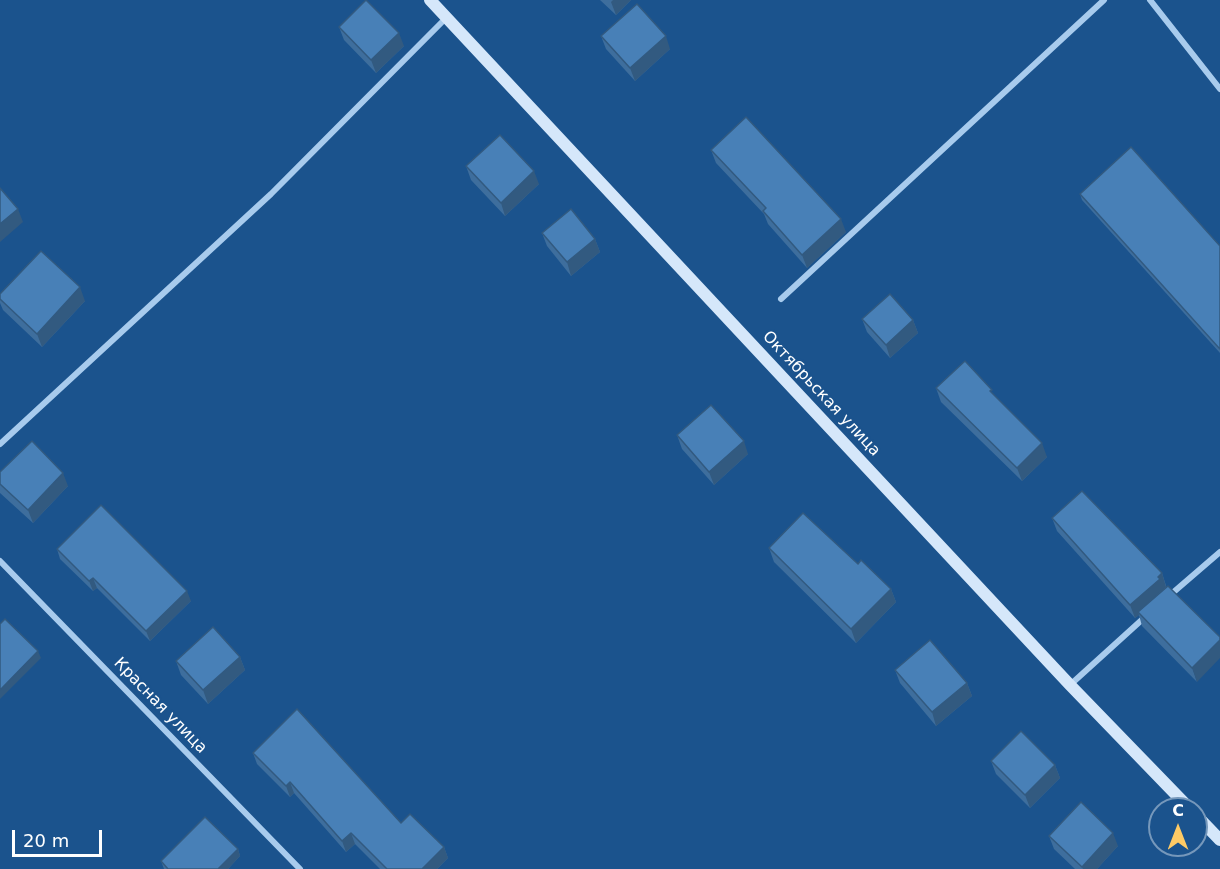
<!DOCTYPE html>
<html>
<head>
<meta charset="utf-8">
<style>
	body { margin:0 }
	#map { position:relative; width:1220px; height:869px; overflow:hidden; background:#1b538d; font-family:"DejaVu Sans",sans-serif }
	canvas { display:block }
	.north { position:absolute; left:1148px; top:797px; width:60px; height:60px; box-sizing:border-box; background:#1b538d; border:2px solid #7698bb; border-radius:50%; rotate:0deg; font-size:16px; font-weight:700; line-height:24px; text-align:center; color:#fff }
	.north::after { content:''; display:block; margin:auto; width:21px; height:27px; background:#feca65; clip-path:polygon(50% 0,100% 100%,50% 72%,0 100%) }
	.scale { position:absolute; left:12px; top:830px; width:90px; height:27px; box-sizing:border-box; border:3px solid #fff; border-top:0; padding-left:8px; font-size:18px; line-height:21px; white-space:nowrap; color:#fff; -webkit-text-stroke:4px #1b538d; paint-order:stroke }
</style>
</head>
<body>
<div id="map">
<canvas width="1220" height="869"></canvas>
<div class="north">С</div>
<div class="scale">20 m</div>
</div>
<script>
const ctx = document.querySelector('canvas').getContext('2d');
ctx.lineJoin = 'round';
const toPath = rows => new Path2D(rows.map(r => 'M' + r).join(''));
function stroke(path, color, width, dash) { ctx.strokeStyle = color; ctx.lineWidth = width; ctx.lineCap = dash ? 'butt' : 'round'; ctx.setLineDash(dash || []); ctx.stroke(path); }
function fillPath(path, color) { ctx.fillStyle = color; ctx.fill(path, 'evenodd'); }
function label(font, color, halo, rows, align = 'center') {
  ctx.font = font + ' "DejaVu Sans",sans-serif'; ctx.lineWidth = 4.5; ctx.setLineDash([]); ctx.textBaseline = 'middle'; ctx.strokeStyle = halo; ctx.fillStyle = color; for (const [text, x, y, turn = 0] of rows) {
    ctx.save(); ctx.translate(x, y); ctx.rotate((+turn || 0) * Math.PI / 180); ctx.textAlign = isNaN(turn) ? turn : align; if (halo) ctx.strokeText(text, 0, 0); ctx.fillText(text, 0, 0); ctx.restore();
  }
}
const street = toPath([
	[1150,0,1220,89],
	[781,299,1104,0],
	[0,444,271,194,446,18],
	[0,561,300,869],
	[1169,596,1220,552],
	[1070,685,1145,617]
]);
const secondary = toPath([
	[430,0,1070,685,1190,809],
	[1196,815,1220,840]
]);
const wall = toPath([
	[600,0,631,0,616,15],
	[339,27,404,46,376,73,344,40],
	[601,36,670,49,635,81,606,49],
	[711,150,846,232,807,268,768,224,764,214,716,163],
	[466,166,539,184,505,216,471,180],
	[1080,194,1220,246,1220,353,1082,200],
	[542,233,595,239,600,252,571,276,547,246],
	[0,294,85,301,42,347,3,310,0,303],
	[862,319,913,320,918,333,890,358,867,332],
	[936,388,994,395,1047,457,1022,481,941,402],
	[677,435,748,454,714,485,682,449],
	[0,472,68,486,33,523,0,493],
	[1052,518,1162,573,1197,682,1142,626,1139,615,1135,618,1057,531],
	[769,548,858,564,891,589,896,602,856,643,774,562],
	[57,549,191,601,150,641,97,588,93,591,60,559],
	[240,657,245,670,208,704,181,675,176,661],
	[895,670,967,683,972,696,936,726,900,683],
	[253,753,401,823,444,847,448,858,437,869,380,869,355,844,346,852,294,793,290,797,257,764],
	[991,761,1055,765,1060,778,1030,808,996,774],
	[1049,836,1118,846,1097,869,1075,869,1054,849],
	[238,849,240,856,228,869,164,869,161,861]
]);
const shadedWall = toPath([
	[613,0,631,0,616,15,611,2],
	[399,33,404,46,376,73,371,60],
	[666,36,670,49,635,81,630,68],
	[534,171,539,184,505,216,501,203],
	[18,209,23,222,0,242,0,224],
	[841,219,846,232,807,268,802,255],
	[595,239,600,252,571,276,567,262],
	[80,287,85,301,42,347,37,334],
	[913,320,918,333,890,358,886,345],
	[744,441,748,454,714,485,709,472],
	[1042,443,1047,457,1022,481,1017,468],
	[63,473,68,486,33,523,28,510],
	[1162,573,1166,587,1138,612,1139,615,1135,618,1130,605],
	[93,578,97,588,93,591,89,581],
	[891,589,896,602,856,643,851,629],
	[187,591,191,601,150,641,146,631],
	[1220,640,1220,658,1197,682,1192,668],
	[38,651,41,658,0,699,0,690],
	[240,657,245,670,208,704,203,690],
	[967,683,972,696,936,726,932,712],
	[1055,765,1060,778,1030,808,1025,795],
	[290,782,294,793,290,797,286,786],
	[351,833,355,844,346,852,342,841],
	[1113,833,1118,846,1097,869,1083,869,1082,867],
	[444,847,448,858,437,869,422,869],
	[238,849,240,856,228,869,218,869]
]);
const building = toPath([
	[366,0,399,33,371,60,339,27,366,0],
	[637,4,666,36,630,68,601,36,637,4],
	[746,117,841,219,802,255,763,211,766,208,711,150,746,117],
	[500,135,534,171,501,203,466,166,500,135],
	[1131,147,1220,246,1220,349,1080,194,1131,147],
	[0,188,18,209,0,224,0,188],
	[571,209,595,239,567,262,542,233,571,209],
	[41,251,80,287,37,334,0,299,0,294,41,251],
	[890,294,913,320,886,345,862,319,890,294],
	[965,361,992,390,990,391,1042,443,1017,468,936,388,965,361],
	[711,405,744,441,709,472,677,435,711,405],
	[32,441,63,473,28,510,0,484,0,472,32,441],
	[1082,491,1162,573,1158,577,1160,579,1130,605,1052,518,1082,491],
	[101,505,187,591,146,631,93,578,89,581,57,549,101,505],
	[803,513,858,564,861,560,891,589,851,629,769,548,803,513],
	[1168,586,1220,637,1220,640,1192,668,1138,612,1168,586],
	[5,619,38,651,0,690,0,624,5,619],
	[213,627,240,657,203,690,176,661,213,627],
	[930,640,967,683,932,712,895,670,930,640],
	[297,709,401,823,410,814,444,847,422,869,387,869,351,833,342,841,290,782,286,786,253,753,297,709],
	[1021,731,1055,765,1025,795,991,761,1021,731],
	[1081,802,1113,833,1082,867,1049,836,1081,802],
	[205,817,238,849,218,869,168,869,161,861,205,817]
]);
const streetNames = [
	["Октябрьская улица",821,394,47],
	["Красная улица",160,706,46]
];
stroke(street, '#a8cbed', 6);
stroke(secondary, '#d5e7fa', 12);
fillPath(wall, '#3e6e9d');
fillPath(shadedWall, '#325a80');
fillPath(building, '#4880b7');
stroke(building, '#325a80', 1.5);
label('16px', '#fff', '#1b538d', streetNames);
</script>
</body>
</html>
